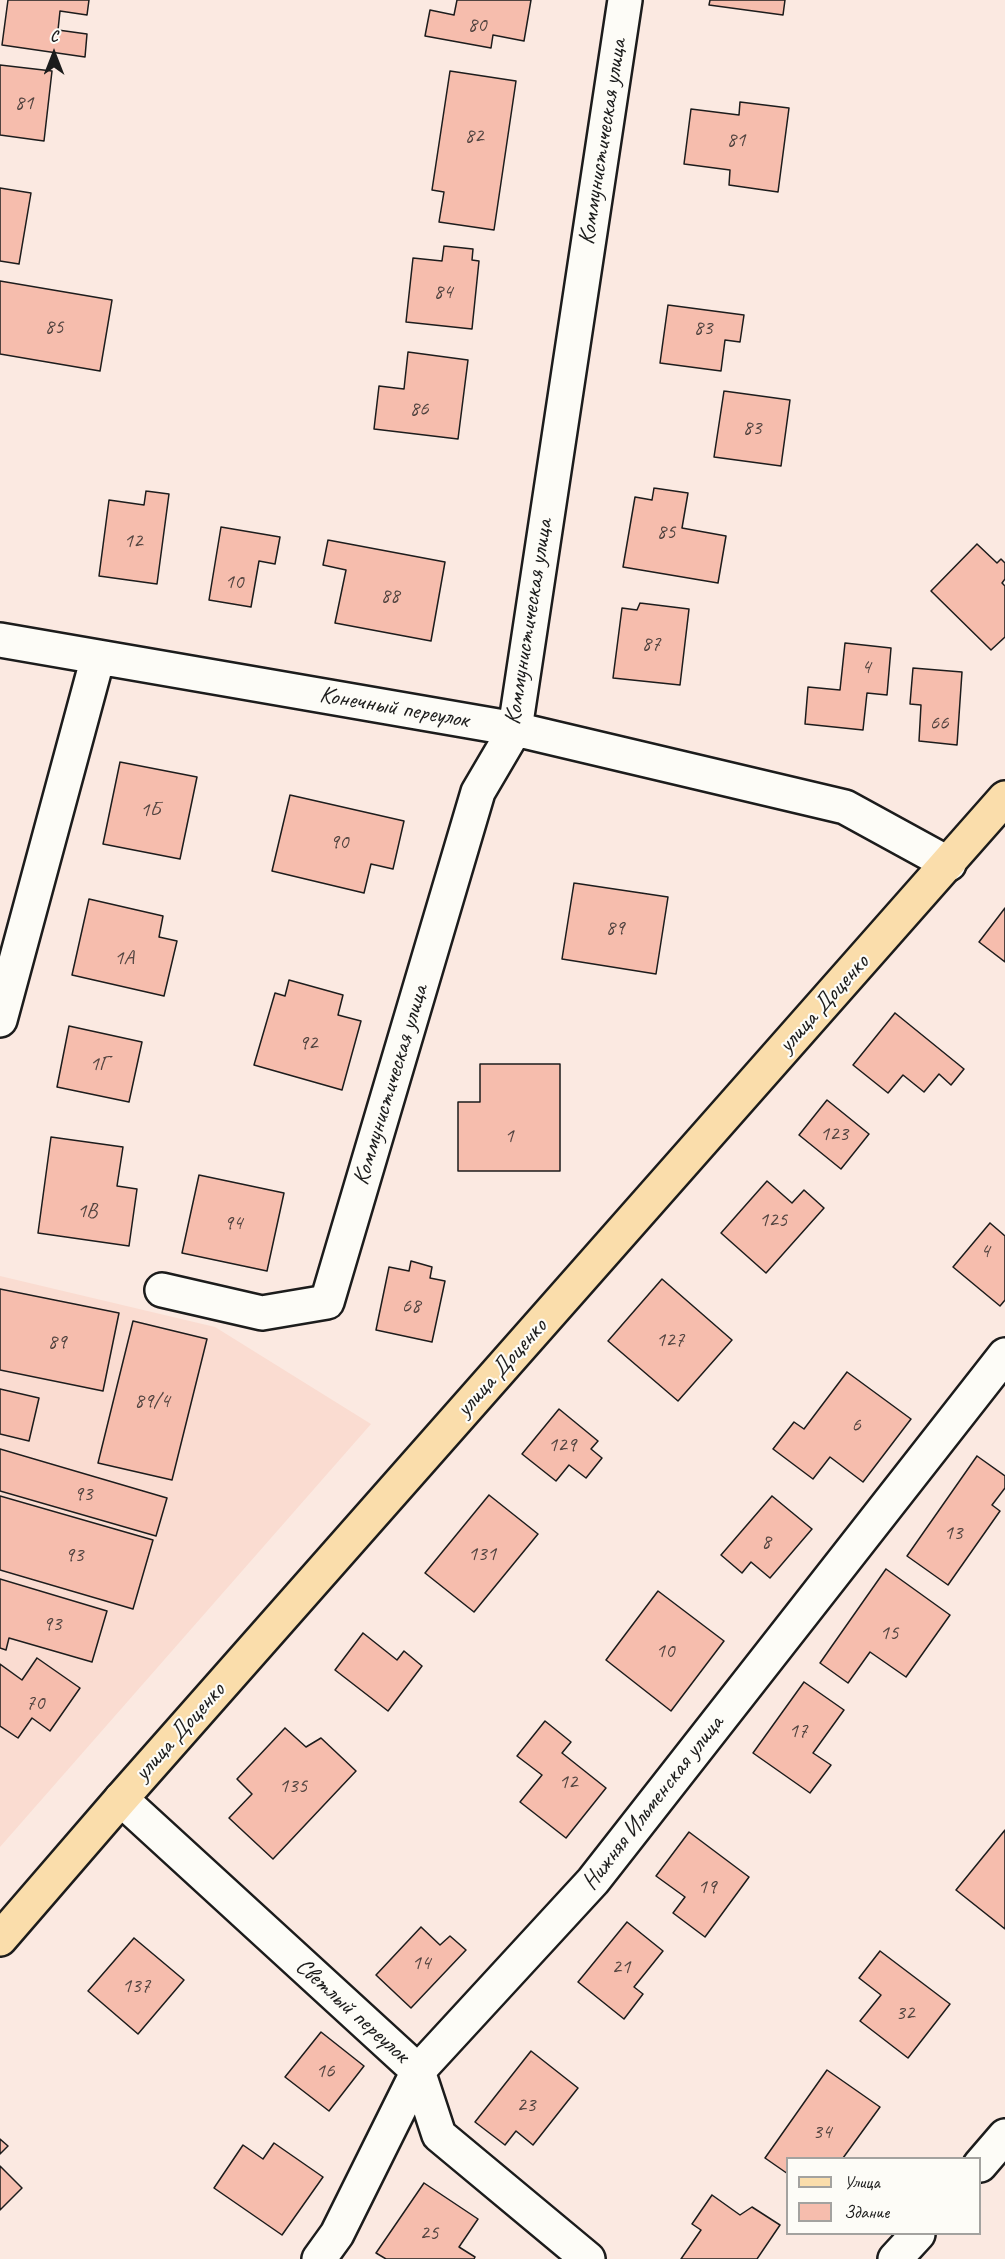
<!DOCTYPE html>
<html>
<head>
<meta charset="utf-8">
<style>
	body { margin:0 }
	#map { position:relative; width:1005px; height:2259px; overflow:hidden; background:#fbe9e1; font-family:Caveat,sans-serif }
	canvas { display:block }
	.legend { position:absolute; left:786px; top:2157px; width:195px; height:78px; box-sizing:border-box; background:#fdfcf7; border:2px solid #a3a29f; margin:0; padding:8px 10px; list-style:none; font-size:18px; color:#1c1c1c }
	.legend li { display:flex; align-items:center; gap:12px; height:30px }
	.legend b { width:30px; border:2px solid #a3a29f }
	.north { position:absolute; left:24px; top:24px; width:60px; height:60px; -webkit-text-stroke:4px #fdfcf7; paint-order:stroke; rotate:0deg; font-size:16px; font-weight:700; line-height:24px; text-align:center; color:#1c1c1c }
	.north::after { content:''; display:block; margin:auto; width:21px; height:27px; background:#1c1c1c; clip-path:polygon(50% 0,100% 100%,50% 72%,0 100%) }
</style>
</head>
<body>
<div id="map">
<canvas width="1005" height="2259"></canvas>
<ul class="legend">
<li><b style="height:8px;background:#faddab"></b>Улица</li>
<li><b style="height:16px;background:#f6bdad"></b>Здание</li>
</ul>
<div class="north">С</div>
</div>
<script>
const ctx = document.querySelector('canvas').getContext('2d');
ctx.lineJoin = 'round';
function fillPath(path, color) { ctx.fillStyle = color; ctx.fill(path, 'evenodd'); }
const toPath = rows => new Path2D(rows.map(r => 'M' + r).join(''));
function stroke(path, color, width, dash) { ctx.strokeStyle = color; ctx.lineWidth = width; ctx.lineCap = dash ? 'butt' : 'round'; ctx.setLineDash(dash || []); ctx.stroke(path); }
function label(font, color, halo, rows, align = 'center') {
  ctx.font = font + ' Caveat,sans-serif'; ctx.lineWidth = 4.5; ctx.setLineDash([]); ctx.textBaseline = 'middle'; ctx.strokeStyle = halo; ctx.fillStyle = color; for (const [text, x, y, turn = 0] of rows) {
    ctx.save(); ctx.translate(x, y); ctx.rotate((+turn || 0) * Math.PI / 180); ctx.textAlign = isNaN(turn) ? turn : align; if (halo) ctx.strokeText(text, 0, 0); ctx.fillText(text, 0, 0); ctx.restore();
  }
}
const built = toPath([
	[0,1276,215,1327,371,1424,0,1847]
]);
const building = toPath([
	[8,0,89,0,87,15,60,11,58,30,87,34,85,57,2,45,8,0],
	[457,0,531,0,524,41,493,35,491,48,425,36,430,10,454,15,457,0],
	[710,0,785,0,783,15,709,5,710,0],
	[0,65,52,71,44,141,0,135,0,65],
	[450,71,516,81,494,230,439,222,444,192,432,190,450,71],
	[740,102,789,108,778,192,729,185,730,170,684,164,691,109,739,115,740,102],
	[0,188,31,193,19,264,0,261,0,188],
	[444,246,473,249,472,260,479,261,472,329,406,322,413,258,442,261,444,246],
	[0,281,112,300,100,371,0,354,0,281],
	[668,305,744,315,740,342,725,340,721,371,660,363,668,305],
	[408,352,468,360,458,439,374,429,379,386,404,389,408,352],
	[724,391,790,400,781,466,714,457,724,391],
	[654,488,688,493,682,528,726,536,718,583,623,567,635,497,652,500,654,488],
	[146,491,169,494,157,584,99,576,109,500,144,505,146,491],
	[221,527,280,537,275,564,259,561,251,607,209,600,221,527],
	[328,540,445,562,431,641,335,623,346,570,323,565,328,540],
	[977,544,997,563,1001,559,1005,563,1005,579,1002,583,1005,586,1005,637,991,650,931,591,977,544],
	[640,603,689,609,680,685,613,678,622,608,637,610,640,603],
	[845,643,891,648,887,695,867,693,863,730,805,724,808,687,840,690,845,643],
	[913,668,962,672,957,745,919,741,921,705,910,704,913,668],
	[120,762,197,777,180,859,103,844,120,762],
	[290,795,404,821,393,869,371,864,364,893,272,871,290,795],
	[574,883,668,897,656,974,562,959,574,883],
	[89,899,163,916,159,937,177,941,164,996,72,975,89,899],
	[1005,908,1005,962,979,942,1005,908],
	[289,980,343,995,338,1015,361,1021,342,1090,254,1065,275,993,285,996,289,980],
	[895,1013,964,1069,951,1085,939,1074,924,1092,903,1075,888,1093,853,1065,895,1013],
	[69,1026,142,1042,129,1102,57,1087,69,1026],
	[480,1064,560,1064,560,1171,458,1171,458,1102,480,1102,480,1064],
	[827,1100,869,1134,841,1169,799,1135,827,1100],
	[51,1137,123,1147,117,1186,137,1189,129,1246,38,1233,51,1137],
	[199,1175,284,1193,267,1271,182,1253,199,1175],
	[767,1181,792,1203,804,1190,824,1208,766,1273,721,1233,767,1181],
	[990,1223,1005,1236,1005,1300,1000,1306,953,1267,990,1223],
	[411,1261,432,1267,430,1278,445,1281,432,1342,376,1330,389,1267,409,1271,411,1261],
	[662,1279,732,1340,678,1401,608,1341,662,1279],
	[0,1289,119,1313,103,1391,0,1370,0,1289],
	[133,1321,207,1339,172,1480,98,1463,133,1321],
	[847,1372,911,1419,863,1482,830,1457,813,1479,773,1449,794,1422,804,1429,847,1372],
	[0,1389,39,1398,29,1441,0,1434,0,1389],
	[559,1409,598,1441,591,1449,602,1458,586,1478,569,1465,556,1481,522,1454,559,1409],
	[0,1449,167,1498,156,1536,0,1491,0,1449],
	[977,1456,1005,1476,1005,1488,992,1505,1000,1511,948,1585,907,1556,977,1456],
	[489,1495,538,1534,474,1612,425,1573,489,1495],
	[0,1496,153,1540,133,1609,0,1570,0,1496],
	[772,1496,812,1529,770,1578,751,1562,742,1573,721,1555,772,1496],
	[886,1569,950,1615,906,1677,870,1652,848,1683,820,1663,886,1569],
	[0,1579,107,1611,92,1662,9,1638,6,1650,0,1648,0,1579],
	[658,1591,724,1641,671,1711,606,1660,658,1591],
	[363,1633,397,1660,404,1651,422,1666,388,1711,335,1670,363,1633],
	[37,1658,80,1688,50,1731,32,1718,18,1738,0,1726,0,1664,22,1680,37,1658],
	[804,1682,844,1710,813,1753,831,1765,810,1793,753,1753,804,1682],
	[545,1721,571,1742,562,1753,606,1788,566,1838,520,1802,542,1775,517,1756,545,1721],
	[285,1728,306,1747,321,1738,356,1771,273,1859,229,1818,252,1794,237,1779,285,1728],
	[1005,1830,1005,1929,956,1890,1005,1830],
	[689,1832,749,1877,705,1937,673,1913,685,1897,656,1876,689,1832],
	[627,1922,663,1951,634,1987,643,1994,624,2019,578,1982,627,1922],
	[421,1927,440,1945,450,1936,466,1950,411,2008,376,1975,421,1927],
	[134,1938,184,1980,138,2034,88,1991,134,1938],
	[880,1951,950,2004,908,2058,860,2021,881,1995,859,1978,880,1951],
	[321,2032,364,2066,329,2111,285,2077,321,2032],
	[531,2051,578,2088,533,2145,516,2131,505,2145,475,2122,531,2051],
	[827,2070,880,2107,843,2158,788,2158,788,2174,765,2158,827,2070],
	[0,2139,8,2146,0,2154,0,2139],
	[274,2143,323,2177,282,2235,214,2188,243,2145,263,2159,274,2143],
	[0,2166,22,2188,0,2210,0,2166],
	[424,2183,478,2219,459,2247,475,2257,474,2259,386,2259,376,2253,424,2183],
	[712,2195,740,2215,752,2207,780,2225,757,2259,681,2259,701,2230,692,2224,712,2195]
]);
const minor = toPath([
	[0,640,515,729,845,807,949,864],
	[0,1020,98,657],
	[162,1290,262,1313,327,1302,478,792,515,729,625,0],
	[121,1799,418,2071,439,2135,588,2259],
	[980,2165,1005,2136],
	[319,2259,337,2234,418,2071,593,1881,1005,1355],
	[895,2259,918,2234]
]);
const major = toPath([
	[0,1939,121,1799,1005,798]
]);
const numberNames = [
	["80",477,25],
	["81",24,103],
	["82",474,136],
	["81",736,140],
	["84",443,292],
	["85",54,327],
	["83",703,328],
	["86",419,409],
	["83",752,428],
	["85",666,532],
	["12",133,541],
	["10",234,582],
	["88",390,596],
	["87",651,644],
	["4",866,667],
	["66",939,723],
	["1Б",150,810],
	["90",339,842],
	["89",615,928],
	["1А",124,958],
	["92",308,1043],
	["1Г",99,1064],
	["123",834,1134],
	["1",509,1136],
	["1В",87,1211],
	["125",773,1220],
	["94",233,1223],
	["4",985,1251],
	["68",411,1306],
	["127",670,1340],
	["89",57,1342],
	["89/4",152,1401],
	["6",856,1425],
	["129",562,1445],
	["93",83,1494],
	["13",953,1533],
	["8",766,1542],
	["131",482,1554],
	["93",74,1555],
	["93",52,1624],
	["15",889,1633],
	["10",665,1651],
	["70",35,1703],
	["17",798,1731],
	["12",568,1782],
	["135",293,1786],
	["19",707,1887],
	["14",421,1963],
	["21",621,1967],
	["137",136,1986],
	["32",905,2013],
	["16",325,2071],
	["23",526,2105],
	["34",822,2132],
	["25",429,2233]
];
const streetNames = [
	["Коммунистическая улица",603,142,-81],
	["Коммунистическая улица",529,622,-81],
	["Конечный переулок",394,708,10],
	["улица Доценко",824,1004,-48],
	["Коммунистическая улица",391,1085,-73],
	["улица Доценко",502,1368,-48],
	["улица Доценко",180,1732,-48],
	["Нижняя Ильменская улица",653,1803,-52],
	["Светлый переулок",352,2011,42]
];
fillPath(built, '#fadcd1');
fillPath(building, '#f6bdad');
stroke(building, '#1c1c1c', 1.5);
stroke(minor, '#1c1c1c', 38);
stroke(major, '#1c1c1c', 38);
stroke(minor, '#fdfcf7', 33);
stroke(major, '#faddab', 33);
label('21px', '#524440', null, numberNames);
label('24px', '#1c1c1c', '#fdfcf7', streetNames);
</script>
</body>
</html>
